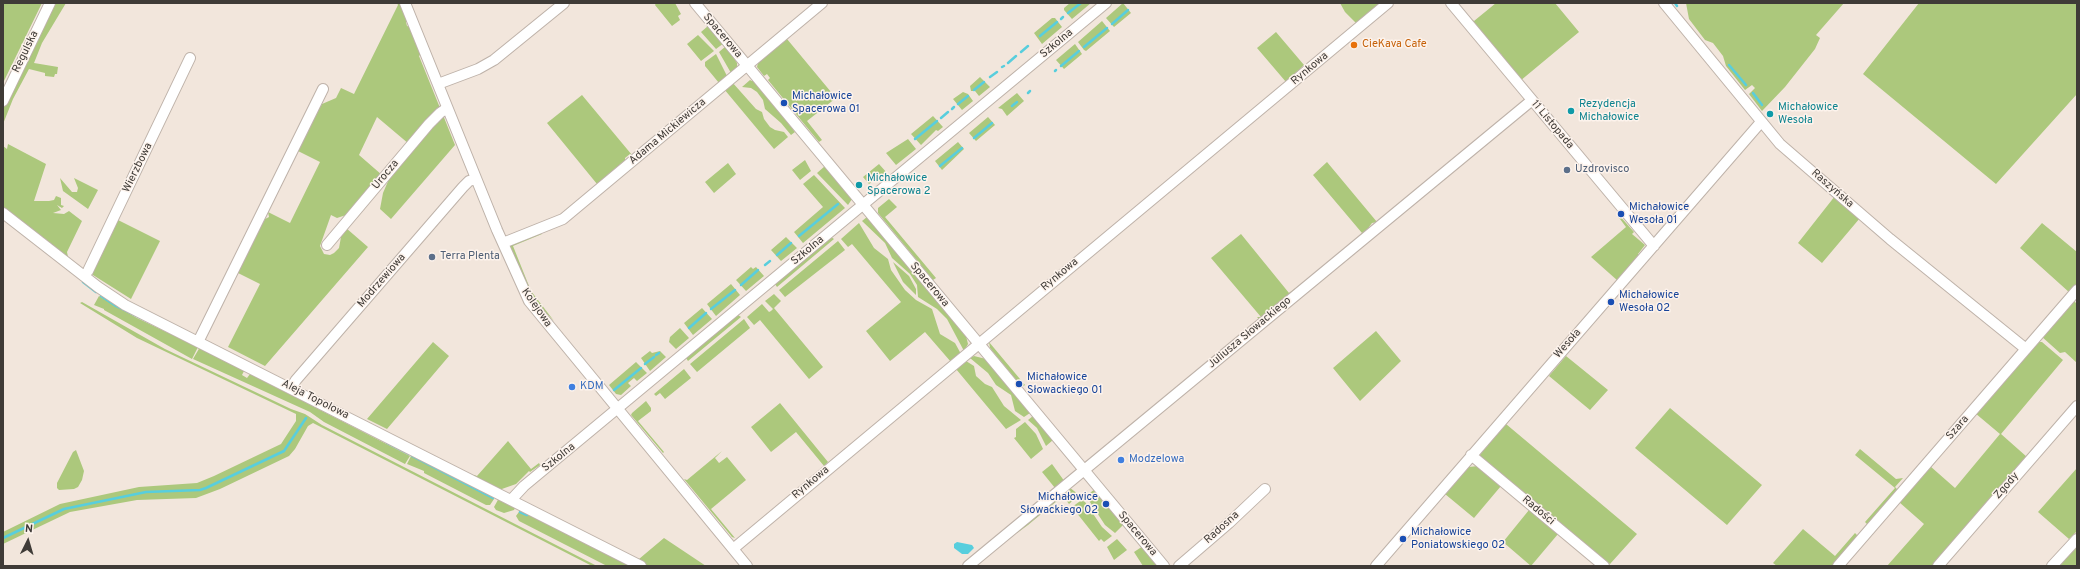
<!DOCTYPE html>
<html>
<head>
<meta charset="utf-8">
<style>
	body { margin:0 }
	#map { position:relative; width:2080px; height:569px; overflow:hidden; background:#f2e6dc; font-family:Overpass,sans-serif }
	canvas { display:block }
	.frame { position:absolute; inset:0; border:4px solid #3f3b37; pointer-events:none }
	.north { position:absolute; left:8px; top:521px; width:40px; height:40px; -webkit-text-stroke:3px #fdf3ec; paint-order:stroke; rotate:5deg; font-size:11px; font-weight:700; line-height:16px; text-align:center; color:#3f3b37 }
	.north::after { content:''; display:block; margin:auto; width:14px; height:18px; background:#3f3b37; clip-path:polygon(50% 0,100% 100%,50% 72%,0 100%) }
</style>
</head>
<body>
<div id="map">
<canvas width="2080" height="569"></canvas>
<div class="frame"></div>
<div class="north">N</div>
</div>
<script>
const ctx = document.querySelector('canvas').getContext('2d');
ctx.lineJoin = 'round';
function fillPath(path, color) { ctx.fillStyle = color; ctx.fill(path, 'evenodd'); }
const toPath = rows => new Path2D(rows.map(r => 'M' + r).join(''));
function stroke(path, color, width, dash) { ctx.strokeStyle = color; ctx.lineWidth = width; ctx.lineCap = dash ? 'butt' : 'round'; ctx.setLineDash(dash || []); ctx.stroke(path); }
function label(font, color, halo, rows, align = 'center') {
  ctx.font = font + ' Overpass,sans-serif'; ctx.lineWidth = 3; ctx.setLineDash([]); ctx.textBaseline = 'middle'; ctx.strokeStyle = halo; ctx.fillStyle = color; for (const [text, x, y, turn = 0] of rows) {
    ctx.save(); ctx.translate(x, y); ctx.rotate((+turn || 0) * Math.PI / 180); ctx.textAlign = isNaN(turn) ? turn : align; if (halo) ctx.strokeText(text, 0, 0); ctx.fillText(text, 0, 0); ctx.restore();
  }
}
const green = toPath([
	[3,3,42,3,3,83],
	[54,3,66,3,42,43,34,63,58,67,57,74,55,74,54,77,45,76,45,73,29,69,13,99,3,124,3,109],
	[397,3,400,3,407,20,406,22,407,26,410,27,421,54,419,56,440,108,409,144,377,117,359,155,382,175,346,215,337,218,331,215,320,246,324,254,330,255,334,253,339,248,341,237,346,228,368,247,265,366,228,347,260,284,238,273,247,251,265,219,269,217,268,212,290,223,320,162,298,151,317,112,322,104,336,98,341,88,354,94,398,5],
	[656,3,675,3,681,14,678,16,680,20,672,26,655,5],
	[1070,3,1091,3,1072,19,1064,10,1064,8],
	[1123,3,1131,13,1114,27,1106,18],
	[1340,3,1380,3,1356,23,1345,12],
	[1496,3,1555,3,1579,32,1520,81,1500,57,1502,55,1499,52,1496,52,1470,20,1471,19,1474,21],
	[1686,3,1844,3,1816,35,1820,38,1815,49,1785,87,1762,111,1749,94,1755,88,1752,85,1745,90,1726,66,1723,56,1713,43,1705,40,1689,19],
	[1919,3,2077,3,2077,94,1996,184,1863,74],
	[1052,18,1055,18,1062,27,1042,44,1034,33],
	[1102,21,1110,31,1086,51,1084,50,1078,42],
	[708,26,724,43,716,49,701,32],
	[1276,32,1304,65,1286,82,1257,48],
	[698,35,714,51,701,61,687,44],
	[787,39,836,98,807,121,822,140,819,142,768,80,770,78,767,74,764,76,757,67,758,63],
	[1075,44,1082,54,1064,69,1056,60],
	[726,46,737,63,737,68,731,73,719,52],
	[716,54,727,76,719,83,705,66,705,62],
	[980,77,990,87,979,96,975,91,971,91,970,86],
	[750,80,752,81,754,80,795,132,791,135,781,123,765,109,763,100,757,92,751,88,742,87],
	[732,82,756,109,762,112,764,119,770,127,775,130,784,132,788,137,774,149,724,89],
	[963,92,968,94,973,101,962,110,953,99],
	[1017,93,1024,101,1007,116,1002,109,998,108],
	[582,95,632,155,630,154,625,158,625,160,597,184,547,123],
	[443,115,455,145,391,219,380,209,383,193,392,172],
	[933,116,943,127,938,131,936,130,921,145,911,134],
	[988,117,995,125,976,141,969,133],
	[908,139,916,149,896,165,886,153],
	[958,142,964,149,942,170,935,161],
	[8,144,46,164,34,201,49,201,54,200,56,196,61,198,61,205,64,206,62,208,57,205,61,210,53,213,64,214,69,211,82,221,67,252,68,257,3,208,3,146,7,149],
	[805,160,811,171,800,180,792,170],
	[1327,162,1377,222,1372,223,1369,227,1370,230,1348,246,1362,233,1313,175],
	[728,163,736,174,714,193,705,182],
	[879,164,887,173,876,182,872,182,869,184,863,177],
	[825,166,852,199,848,205,817,173],
	[814,175,845,208,803,243,794,232,823,207,803,184],
	[60,178,72,192,77,192,78,188,74,178,98,190,88,209,63,191],
	[1835,196,1860,218,1822,263,1798,243],
	[889,199,897,207,885,217,936,278,933,280,878,213,878,208],
	[1618,214,1634,232,1632,234,1645,245,1638,254,1640,256,1618,281,1591,257,1626,227,1617,215],
	[867,217,966,336,968,344,964,351,947,319,937,309,918,297,917,285,910,274,892,258,885,243,862,221],
	[116,219,160,241,131,299,93,275,93,268],
	[859,223,874,248,888,259,891,270,905,290,916,300,932,309,940,334,955,343,961,354,951,362,925,332,890,361,866,331,901,302,852,244,848,247,841,239],
	[2042,223,2077,252,2077,284,2070,293,2020,248],
	[540,232,542,234,513,246,531,291,554,321,532,299,509,246],
	[1241,234,1289,293,1309,278,1259,319,1257,317,1261,317,1211,258],
	[786,237,797,248,781,261,771,250],
	[831,237,834,239,777,287,775,284],
	[838,241,845,250,785,297,779,290],
	[893,262,909,276,916,289,916,295,903,282],
	[751,267,753,269,756,267,764,276,746,291,736,280],
	[731,284,740,295,716,316,707,304],
	[774,294,781,301,774,308,823,367,809,379,760,320,754,325,747,317,762,304,769,312,771,311,773,309,765,301],
	[99,296,137,318,198,347,192,359,104,310,104,309,94,305],
	[2073,300,2077,304,2077,363,2065,352,2060,353,2041,336],
	[82,302,165,349,291,409,305,414,322,425,597,566,592,566,313,423,308,426,295,449,289,456,220,489,196,498,137,500,70,512,3,544,3,532,60,504,139,487,197,483,214,476,281,444,296,421,296,414,137,338,80,303],
	[702,308,712,319,693,335,684,323],
	[738,315,741,317,688,361,686,358],
	[744,319,750,328,697,372,690,364],
	[680,328,689,338,676,349,669,342,670,337],
	[1376,331,1401,361,1360,401,1333,368],
	[433,342,449,356,387,429,367,419],
	[989,342,1025,385,1022,387,990,348],
	[2036,342,2042,342,2063,360,2001,434,2027,457,1932,566,1887,566,1924,524,1899,502,1930,466,1955,488,2000,434,1975,413],
	[200,347,244,371,242,375,247,378,250,374,410,456,405,464,324,422,310,412,193,359],
	[650,351,652,353,660,351,666,357,650,371,641,358],
	[974,356,986,359,1030,413,1024,417,1015,411,1011,395,996,385,988,373,970,358],
	[1566,356,1608,390,1590,410,1549,376],
	[966,361,974,366,976,376,985,384,992,387,1004,406,1021,420,1006,429,956,369],
	[636,362,647,373,637,381,634,378,628,383,631,386,621,395,616,394,609,385],
	[684,369,691,378,665,399,660,393,656,396,654,394],
	[646,401,651,408,651,411,638,421,664,452,663,453,631,415,632,413],
	[780,403,828,462,824,466,796,432,771,452,751,427],
	[1670,408,1762,485,1727,525,1635,448],
	[1033,416,1053,440,1046,446,1037,428,1028,420],
	[1025,422,1036,434,1043,449,1031,459,1014,438,1016,437,1016,429],
	[1506,424,1637,534,1610,564,1478,457],
	[508,441,531,469,539,463,540,465,530,472,529,471,516,484,499,490,474,477,474,475,477,476],
	[1860,449,1896,479,1903,478,1895,487,1900,492,1868,525,1865,522,1895,488,1855,455],
	[76,450,84,471,82,480,78,487,74,489,59,490,57,488,57,483,73,452],
	[722,451,715,458,719,463,727,457,746,480,711,509,735,538,732,537,684,479,687,480],
	[411,456,494,499,490,505,486,505,424,473,424,471,407,464],
	[1052,464,1065,482,1055,488,1042,472],
	[1478,466,1501,486,1474,518,1445,494,1469,467],
	[2077,468,2077,531,2069,539,2038,512],
	[1069,487,1079,495,1069,504,1063,496,1028,525,1017,533,1015,532],
	[1095,489,1124,524,1115,533,1105,525,1086,496],
	[499,498,516,506,514,510,504,513,496,510,494,507],
	[1083,499,1102,527,1112,536,1104,542,1101,539,1099,541,1072,507],
	[521,509,634,566,607,566,519,521,516,516],
	[1529,510,1558,534,1531,566,1503,542],
	[1803,529,1835,556,1855,533,1858,536,1834,566,1777,566,1773,563],
	[664,538,706,566,648,566,635,560,636,558,639,559],
	[1117,539,1127,550,1114,560,1107,547],
	[2077,543,2077,566,2057,566],
	[1143,546,1159,566,1143,566,1134,552]
]);
const water = toPath([
	[957,542,972,545,974,548,968,554,962,554,954,548,954,544]
]);
const stream = toPath([
	[1675,3,1677,6],
	[1068,13,1081,3],
	[1061,19,1063,17],
	[1112,24,1128,10],
	[1040,36,1057,22],
	[1084,47,1107,28],
	[1021,52,1028,46],
	[1008,63,1016,56],
	[1729,65,1746,85],
	[1061,66,1079,51],
	[1002,67,1004,66],
	[1055,71,1056,70],
	[990,77,997,72],
	[974,90,984,82],
	[1028,93,1030,91],
	[1753,93,1762,105],
	[958,104,968,96],
	[1012,106,1017,102],
	[952,109,954,107],
	[941,118,948,112],
	[974,138,992,123],
	[915,139,937,121],
	[940,166,962,148],
	[799,236,838,204],
	[777,255,791,243],
	[765,265,770,261],
	[83,282,96,292],
	[741,285,758,270],
	[101,296,116,306,149,322],
	[711,309,735,290],
	[689,328,706,313],
	[656,355,659,353],
	[645,364,654,357],
	[614,390,641,368],
	[387,443,409,454],
	[412,456,493,498],
	[520,512,527,515],
	[3,538,64,509,146,492,200,490,206,488,284,451,306,418]
]);
const minor = toPath([
	[405,3,497,230,529,301,747,566],
	[695,3,1164,566],
	[1451,3,1654,246],
	[1664,3,1780,144,1890,239,2026,349],
	[438,84,478,69,494,60,564,3],
	[3,101,50,3],
	[3,213,98,287,125,305,641,566],
	[503,243,563,219,822,3],
	[327,245,429,124,440,113,447,108],
	[84,276,88,271,190,58],
	[199,340,323,89],
	[291,388,296,380,463,187,469,181,476,179],
	[1471,455,1604,566],
	[511,500,524,486,1106,3],
	[733,549,1388,3],
	[968,566,1531,101],
	[1179,566,1229,523,1265,489],
	[1376,566,1761,122],
	[1838,566,2077,290],
	[1938,566,2077,406],
	[2052,566,2077,539]
]);
const markers = [
	[1354,45,4,"#e8710a"],
	[784,103,4,"#1a4fb4"],
	[1571,111,4,"#0f9aa8"],
	[1770,114,4,"#0f9aa8"],
	[1567,170,4,"#5c6f8a"],
	[859,185,4,"#0f9aa8"],
	[1621,214,4,"#1a4fb4"],
	[432,257,4,"#5c6f8a"],
	[1611,302,4,"#1a4fb4"],
	[1019,384,4,"#1a4fb4"],
	[572,387,4,"#3f7fe0"],
	[1121,460,4,"#3f7fe0"],
	[1106,504,4,"#1a4fb4"],
	[1403,539,4,"#1a4fb4"]
];
const streetNames = [
	["Spacerowa",722,36,50],
	["Szkolna",1057,44,-40],
	["Regulska",26,52,-64],
	["Rynkowa",1310,69,-40],
	["11 Listopada",1552,125,50],
	["Adama Mickiewicza",668,132,-40],
	["Wierzbowa",138,168,-64],
	["Urocza",386,175,-50],
	["Raszyńska",1832,189,41],
	["Szkolna",808,251,-40],
	["Rynkowa",1060,275,-40],
	["Modrzewiowa",382,281,-49],
	["Spacerowa",929,285,50],
	["Kolejowa",536,308,55],
	["Juliusza Słowackiego",1250,333,-40],
	["Wesoła",1568,344,-49],
	["Aleja Topolowa",315,400,27],
	["Szara",1958,428,-49],
	["Szkolna",559,458,-39],
	["Rynkowa",811,483,-40],
	["Zgody",2007,486,-49],
	["Radości",1538,511,40],
	["Radosna",1222,528,-42],
	["Spacerowa",1137,534,50]
];
const foodNames = [
	["CieKava Cafe",1362,45]
];
const transitNames = [
	["Michałowice",792,97],
	["Spacerowa 01",792,110],
	["Michałowice",1629,208],
	["Wesoła 01",1629,221],
	["Michałowice",1619,296],
	["Wesoła 02",1619,309],
	["Michałowice",1027,378],
	["Słowackiego 01",1027,391],
	["Michałowice",1098,498,"right"],
	["Słowackiego 02",1098,511,"right"],
	["Michałowice",1411,533],
	["Poniatowskiego 02",1411,546]
];
const cultureNames = [
	["Rezydencja",1579,105],
	["Michałowice",1579,118],
	["Michałowice",1778,108],
	["Wesoła",1778,121],
	["Michałowice",867,179],
	["Spacerowa 2",867,192]
];
const serviceNames = [
	["Uzdrovisco",1575,170],
	["Terra Plenta",440,257]
];
const shopNames = [
	["KDM",580,387],
	["Modzelowa",1129,460]
];
fillPath(green, '#acc87c');
fillPath(water, '#58cedd');
stroke(stream, '#58cedd', 2.5);
stroke(minor, '#beb2a9', 12);
stroke(minor, '#fff', 10);
for (const [x, y, r, color] of markers) { const dot = new Path2D(); dot.arc(x, y, r, 0, 2 * Math.PI); ctx.fillStyle = color; ctx.fill(dot); stroke(dot, '#fdf3ec', 1.5); }
label('11px', '#3f3b37', '#fdf3ec', streetNames);
label('11px', '#c56008', '#fdf3ec', foodNames, 'left');
label('11px', '#164399', '#fdf3ec', transitNames, 'left');
label('11px', '#0d838f', '#fdf3ec', cultureNames, 'left');
label('11px', '#4e5e75', '#fdf3ec', serviceNames, 'left');
label('11px', '#366cbe', '#fdf3ec', shopNames, 'left');
</script>
</body>
</html>
